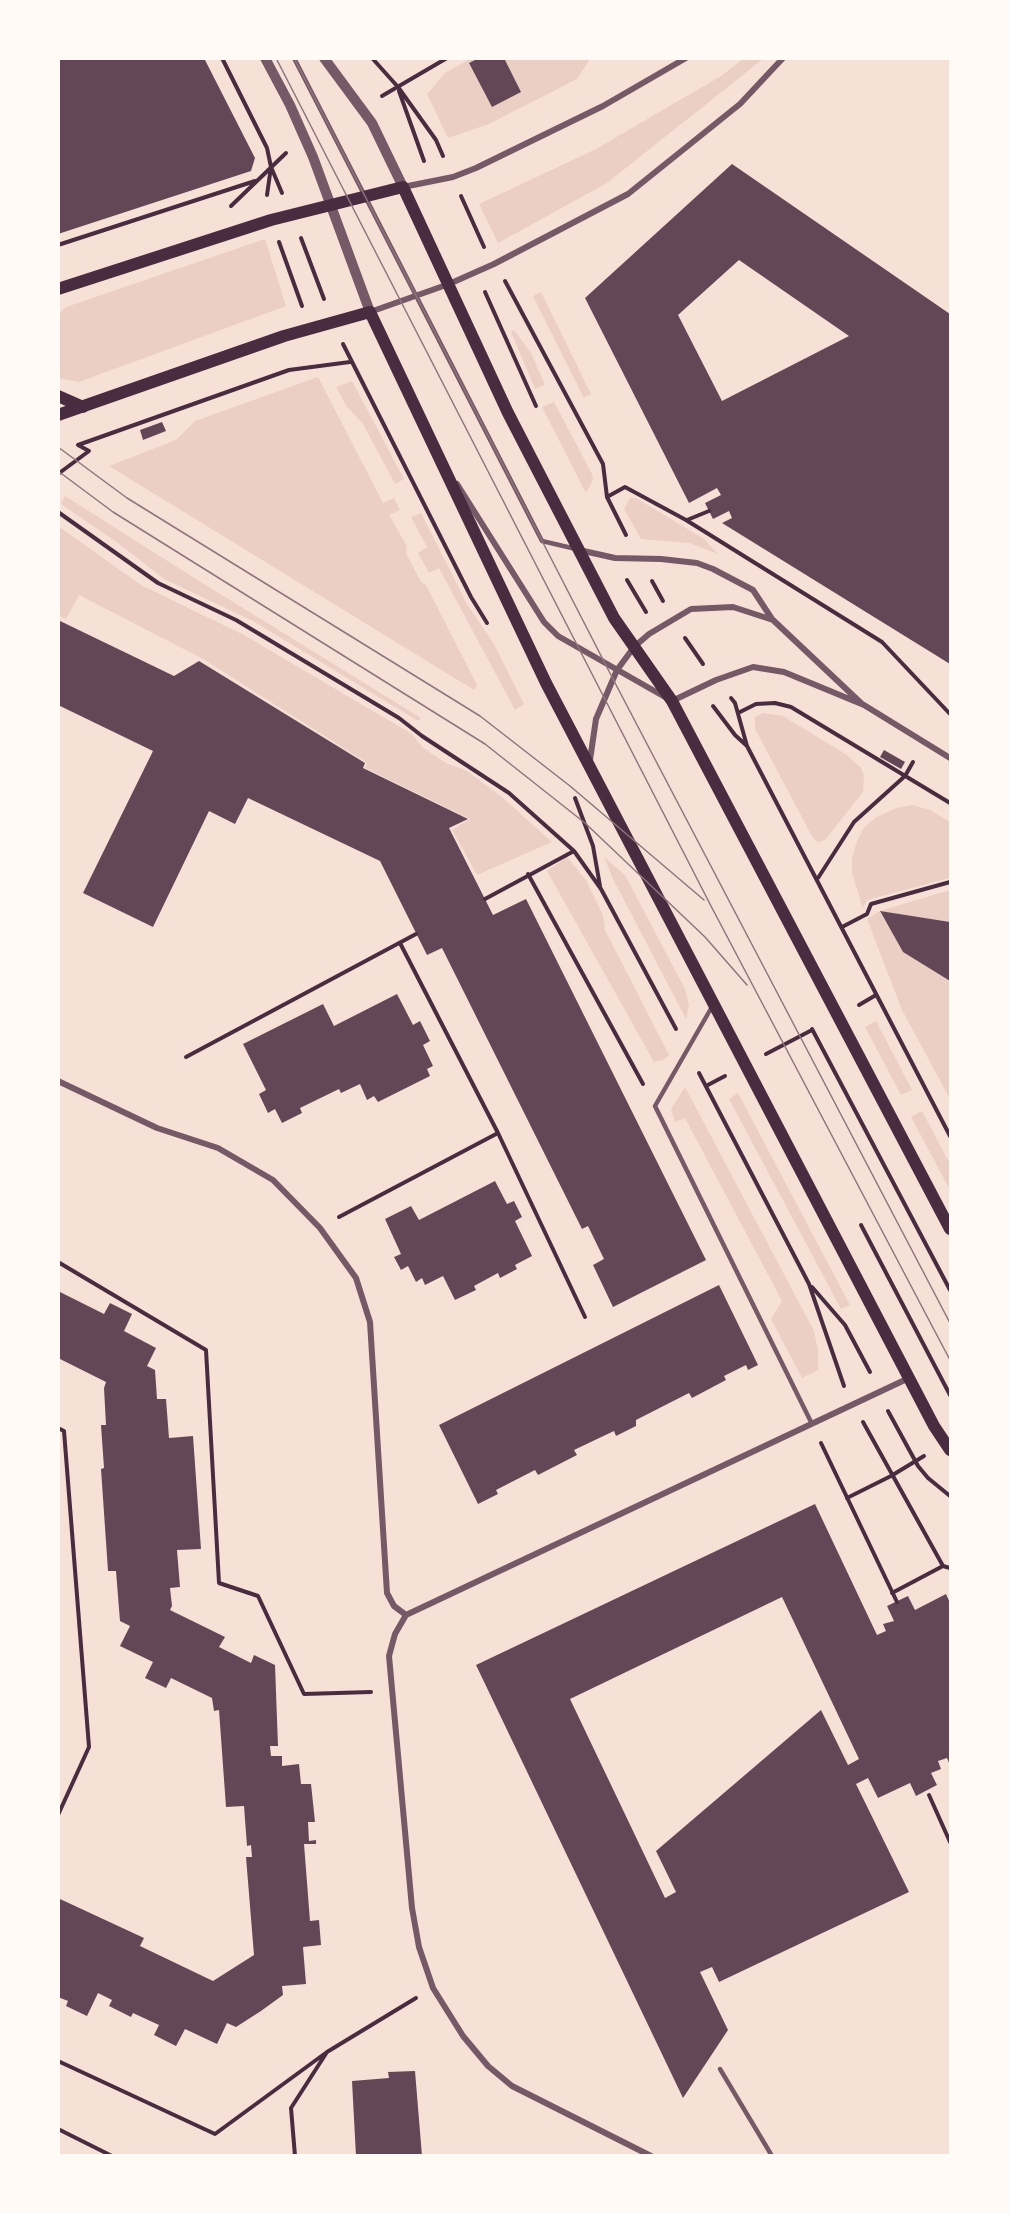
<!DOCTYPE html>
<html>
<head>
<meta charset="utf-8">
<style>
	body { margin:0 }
	#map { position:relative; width:1009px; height:2214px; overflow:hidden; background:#f7e1d7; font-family:Merriweather,serif }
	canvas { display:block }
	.frame { position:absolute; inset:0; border:60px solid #fffaf5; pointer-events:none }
</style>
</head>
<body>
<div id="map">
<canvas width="1009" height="2214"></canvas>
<div class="frame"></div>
</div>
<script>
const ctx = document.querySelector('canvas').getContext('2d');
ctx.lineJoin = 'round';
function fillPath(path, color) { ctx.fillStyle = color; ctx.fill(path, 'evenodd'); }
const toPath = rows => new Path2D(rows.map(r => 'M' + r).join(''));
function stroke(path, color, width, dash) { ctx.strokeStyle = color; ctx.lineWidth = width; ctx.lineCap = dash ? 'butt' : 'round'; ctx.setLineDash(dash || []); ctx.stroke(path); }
const green = toPath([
	[470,59,590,59,577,79,489,124,448,138,427,94,445,73],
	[743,59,763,59,607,183,498,243,479,204,596,149,721,76],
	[265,239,286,306,79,382,59,378,59,314,66,307],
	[541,292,591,394,584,398,533,296],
	[514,330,531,353,545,385,535,389,511,332],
	[318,377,383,503,394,498,400,510,389,515,407,546,406,553,421,582,426,585,477,685,474,690,109,466,176,440,195,421],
	[352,381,404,479,395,484,363,424,347,407,336,387],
	[554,402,592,474,593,480,586,493,542,407],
	[65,496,196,579,421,718,418,721,253,621,164,579,118,543,61,504],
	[630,498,636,498,704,539,718,554,689,543,641,539,624,509],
	[421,513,467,604,494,644,524,704,515,710,439,568,429,573,418,553,427,547,411,517],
	[58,526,141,585,244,635,412,734,423,748,446,763,467,771,502,797,552,842,477,875,452,830,470,819,365,768,367,763,203,659,79,595,66,619,59,616],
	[763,713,783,716,847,755,861,768,864,776,863,792,825,840,818,842,813,838,755,729,755,717],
	[912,805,930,810,950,822,950,878,867,900,863,908,852,873,852,858,857,841,864,828,875,818,896,808],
	[567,857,586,880,603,915,605,930,668,1053,669,1056,663,1060,654,1062,547,871],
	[604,857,625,875,685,989,689,1005,686,1019,613,879],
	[950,890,950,922,880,912,903,952,950,981,950,1099,902,1010,867,919,880,911],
	[876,1021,912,1090,901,1095,865,1027],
	[685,1087,814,1331,818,1350,818,1370,802,1378,771,1319,782,1301,685,1118,675,1122,671,1109],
	[738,1093,850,1305,841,1309,729,1099],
	[922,1111,950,1164,950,1190,911,1117]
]);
const building = toPath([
	[58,58,204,58,255,158,251,171,58,234],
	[479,58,504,58,521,92,492,107,469,63],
	[732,164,950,314,950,664,722,523,732,518,729,511,713,519,705,503,721,495,717,488,689,503,585,298],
	[739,260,849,336,722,401,678,315],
	[162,422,166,431,143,440,140,430],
	[58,620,174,676,199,661,365,763,363,768,468,819,449,828,493,915,526,899,706,1260,613,1307,593,1265,604,1259,588,1226,582,1229,442,948,427,955,380,861,248,798,235,824,209,811,153,927,83,893,153,751,58,705],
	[884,750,905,762,901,769,880,757],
	[880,911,950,922,950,981,903,952],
	[397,994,413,1025,420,1021,430,1041,423,1045,433,1066,427,1069,430,1076,378,1102,374,1096,367,1100,360,1084,341,1093,339,1089,300,1108,302,1113,282,1123,275,1109,268,1113,259,1094,266,1090,243,1044,323,1004,334,1026],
	[495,1181,507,1204,514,1201,522,1217,515,1221,532,1256,515,1265,517,1269,500,1278,498,1273,474,1286,476,1290,455,1300,443,1276,425,1285,422,1278,416,1282,408,1266,401,1270,394,1257,401,1254,385,1219,411,1206,419,1220],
	[719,1285,758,1365,748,1370,746,1365,724,1376,726,1380,692,1398,689,1393,636,1420,636,1426,616,1436,614,1431,574,1450,577,1455,538,1475,535,1470,496,1490,498,1494,478,1504,439,1425],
	[58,1291,104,1314,110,1303,132,1314,124,1331,156,1348,147,1366,155,1370,157,1399,166,1399,169,1438,193,1436,201,1549,177,1550,180,1587,170,1588,172,1606,170,1610,225,1637,219,1647,251,1663,254,1655,275,1665,278,1746,270,1746,271,1756,282,1756,282,1766,299,1764,301,1784,311,1784,315,1822,308,1822,309,1841,316,1840,316,1844,304,1844,310,1921,319,1920,321,1945,303,1947,306,1984,282,1986,283,1995,261,2011,236,2027,227,2023,217,2044,185,2029,176,2046,154,2035,159,2025,133,2013,131,2017,109,2006,112,2000,98,1993,87,2016,66,2006,68,2001,58,1997,60,1899,144,1938,140,1946,213,1981,254,1955,246,1857,252,1857,251,1845,247,1846,244,1806,226,1807,219,1710,214,1711,212,1698,171,1678,166,1688,145,1678,153,1662,120,1646,130,1626,120,1621,116,1571,108,1571,101,1469,104,1468,101,1425,106,1425,104,1388,106,1382,58,1358],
	[815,1504,877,1635,886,1631,883,1624,894,1621,887,1606,908,1596,915,1610,946,1594,950,1603,950,1765,947,1758,938,1761,941,1769,931,1773,937,1785,916,1796,910,1783,878,1798,868,1778,856,1784,909,1892,719,1982,712,1967,700,1972,728,2030,683,2098,476,1665],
	[782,1597,859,1759,848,1765,821,1710,656,1851,676,1892,665,1898,570,1699],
	[415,2071,422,2156,356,2156,352,2081,389,2078,388,2072]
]);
const path = toPath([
	[222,58,267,148,271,167,282,193],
	[372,58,398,87,436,140,443,156],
	[399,91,424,161],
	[382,96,447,58],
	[267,195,271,167],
	[461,196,484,247],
	[231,206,286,153],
	[301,238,324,299],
	[279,242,302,306],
	[58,245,255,181],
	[505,281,603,464,607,497,626,535],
	[485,292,536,406],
	[343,344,471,597,487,623],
	[58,474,89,451,78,445,289,370,350,362],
	[607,497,625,487,686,520,882,642,950,714],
	[58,512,158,583,236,620,399,718,422,736,509,793,574,851,601,889,676,1029],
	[687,520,709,511],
	[627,580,646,612],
	[652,581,663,601],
	[685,638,703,664],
	[731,698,735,703,747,746,950,1136],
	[713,706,735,735,747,746],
	[738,713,756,704,775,703,791,707,950,803],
	[575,798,593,846,600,886],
	[528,874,643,1084],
	[818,878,854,822,905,776,913,762],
	[485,899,574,851],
	[842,927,867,914,871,904,950,882],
	[400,943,498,1133,585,1317],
	[859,1005,876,995],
	[812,1029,950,1290],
	[766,1054,812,1030],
	[186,1057,416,934],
	[699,1073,809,1284,844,1386],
	[706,1086,725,1076],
	[339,1217,498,1133],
	[861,1225,950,1395],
	[58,1262,206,1350,219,1583,258,1596,304,1694,371,1692],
	[812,1287,845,1325,870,1372],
	[888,1411,918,1466,928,1478,950,1496],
	[863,1422,943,1566,950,1568],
	[58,1428,64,1431,89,1747,58,1815],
	[821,1443,897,1602],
	[847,1498,891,1476,924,1456],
	[892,1593,943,1566],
	[929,1795,950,1842],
	[58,2061,215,2134,327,2052],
	[58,2129,112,2156],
	[295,2156,291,2108,327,2052,416,1998]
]);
const service = toPath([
	[294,58,542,541,576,549],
	[713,1005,655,1106,812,1424],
	[720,2069,772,2156]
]);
const minor = toPath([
	[403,187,453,177,476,168,603,106,686,58],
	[370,312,449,284,494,264,628,194,740,104,783,58],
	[457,484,544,622,558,636,672,701,716,680,753,667,784,672,864,705,950,758],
	[579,550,615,558,661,559,697,563,713,569,753,590,772,619],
	[590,760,596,719,617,670,634,647,649,634,691,609,733,607,773,620,861,703],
	[58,1081,157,1128,218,1148,273,1180,320,1228,356,1278,370,1322,387,1593,394,1606,406,1615],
	[651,2156,512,2086,488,2066,463,2036,433,1988,419,1947,412,1908,389,1656,395,1634,406,1615,909,1378]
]);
const tertiary = toPath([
	[265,58,290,105,313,157,370,312],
	[324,58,372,123,403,187]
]);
const secondary = toPath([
	[58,289,271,220,403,187,508,413,614,618,672,701,950,1229],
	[58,396,83,407],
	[58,415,284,336,370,312,546,683,934,1426,950,1450]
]);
const tram = toPath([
	[276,58,711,906,950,1360],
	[294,58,613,679,950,1323],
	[58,447,127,498,480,716,570,786,704,900],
	[58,471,113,512,485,744,585,823,705,937,747,985]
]);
fillPath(green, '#ebcfc5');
fillPath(building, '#644757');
stroke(path, '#4a2c40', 4);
stroke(service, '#755966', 4.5);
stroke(minor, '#755966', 6);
stroke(tertiary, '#755966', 10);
stroke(secondary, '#4a2c40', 12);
stroke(tram, '#8f747c', 1.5);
</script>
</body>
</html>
